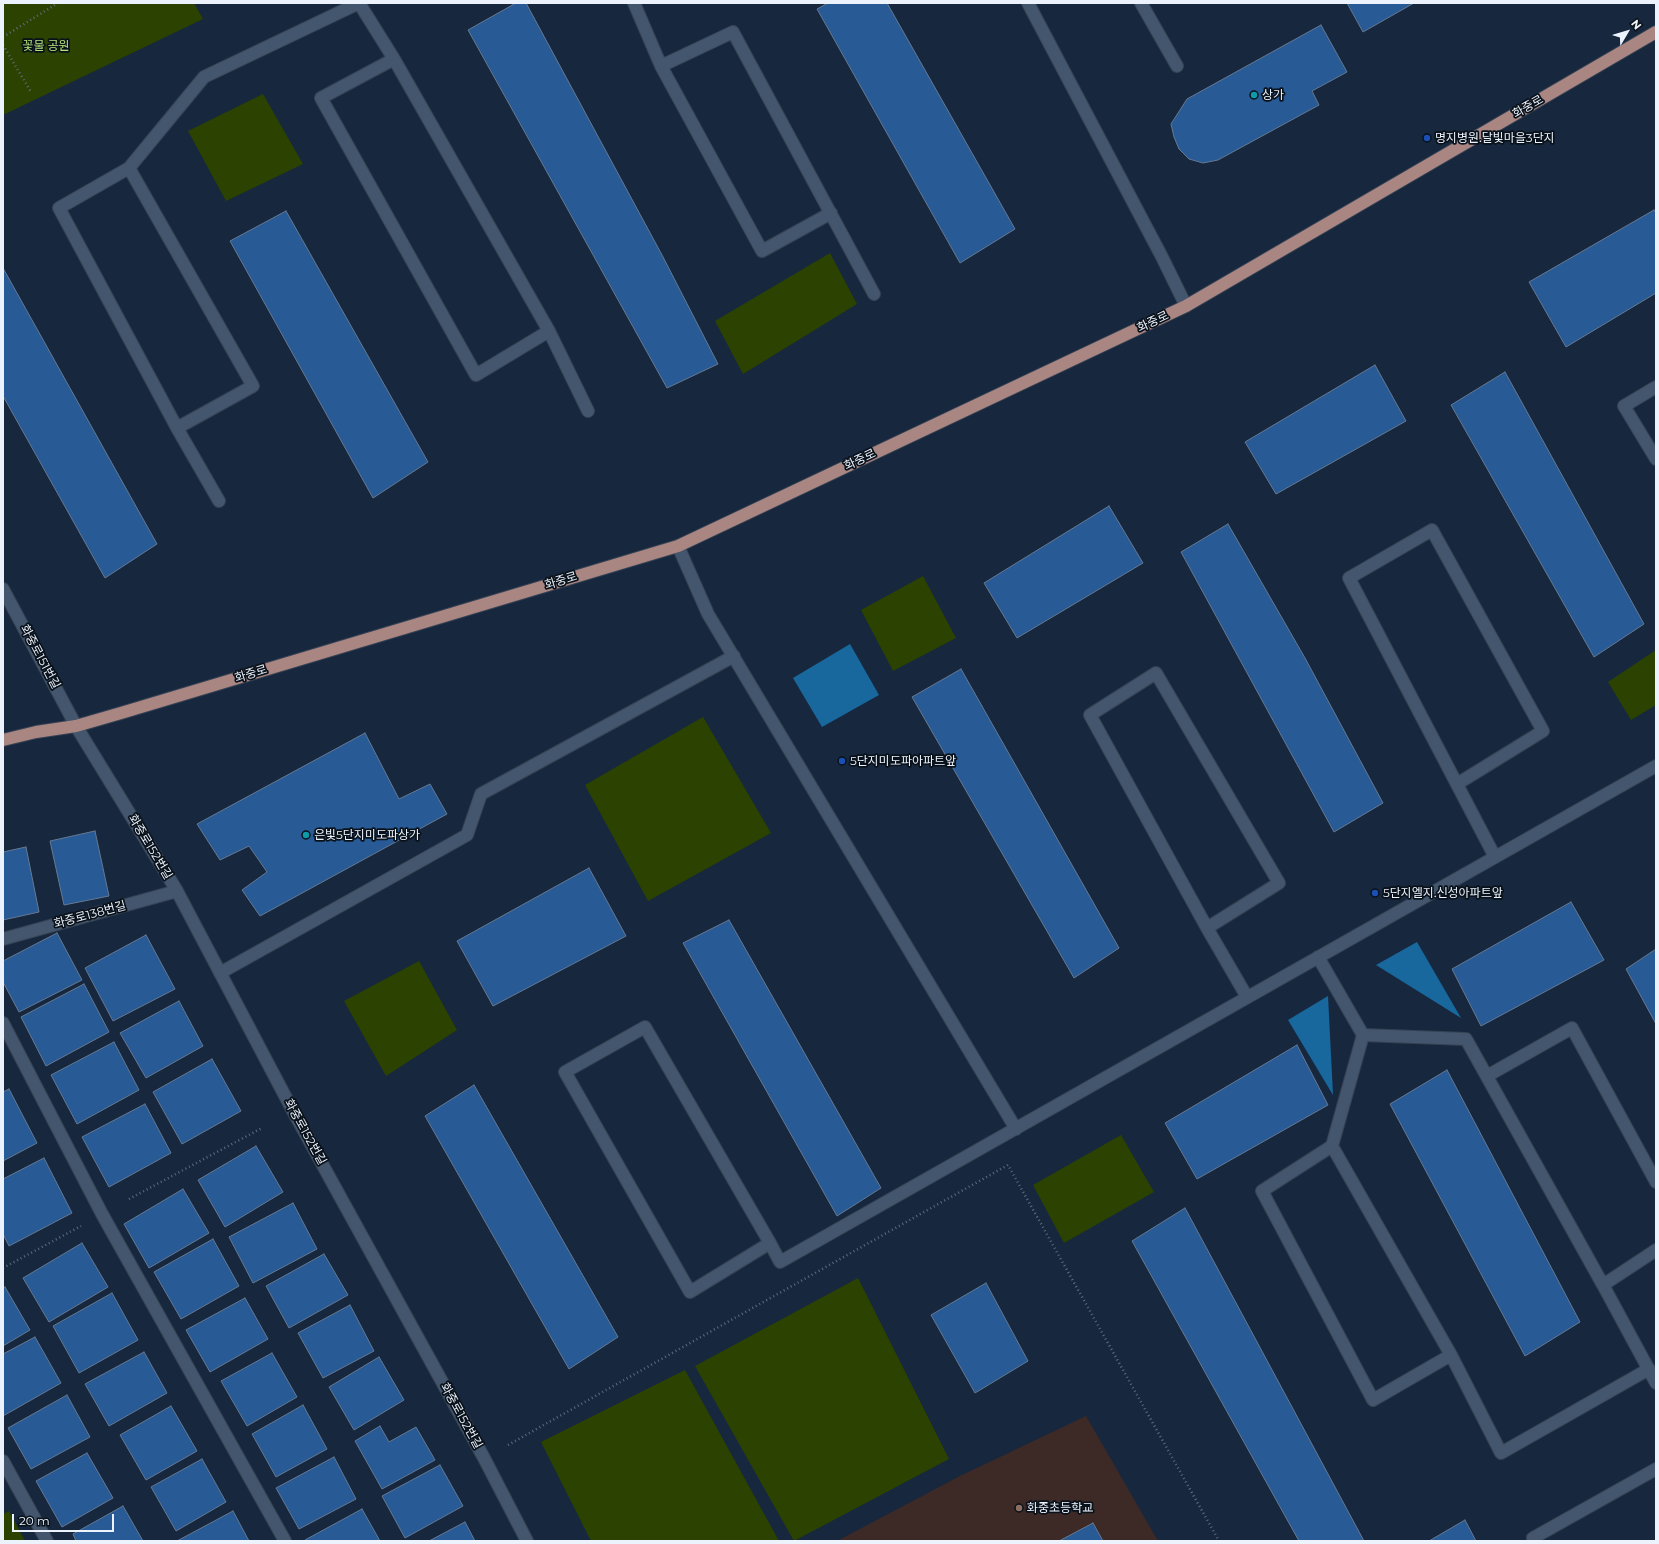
<!DOCTYPE html>
<html>
<head>
<meta charset="utf-8">
<style>
	body { margin:0 }
	#map { position:relative; width:1659px; height:1544px; overflow:hidden; background:#17283e; font-family:Montserrat,sans-serif }
	canvas { display:block }
	.frame { position:absolute; inset:0; border:4px solid #edf3fc; pointer-events:none }
	.north { position:absolute; left:1607px; top:12px; width:40px; height:40px; -webkit-text-stroke:3px #09111a; paint-order:stroke; rotate:52deg; font-size:11px; font-weight:700; line-height:16px; text-align:center; color:#edf3fc }
	.north::after { content:''; display:block; margin:auto; width:14px; height:18px; background:#edf3fc; clip-path:polygon(50% 0,100% 100%,50% 72%,0 100%) }
	.scale { position:absolute; left:12px; top:1514px; width:102px; height:18px; box-sizing:border-box; border:2px solid #edf3fc; border-top:0; padding-left:5px; font-size:12px; line-height:14px; white-space:nowrap; color:#edf3fc; -webkit-text-stroke:3px #09111a; paint-order:stroke }
</style>
</head>
<body>
<div id="map">
<canvas width="1659" height="1544"></canvas>
<div class="frame"></div>
<div class="north">N</div>
<div class="scale">20 m</div>
</div>
<script>
const ctx = document.querySelector('canvas').getContext('2d');
ctx.lineJoin = 'round';
function fillPath(path, color) { ctx.fillStyle = color; ctx.fill(path, 'evenodd'); }
const toPath = rows => new Path2D(rows.map(r => 'M' + r).join(''));
function stroke(path, color, width, dash) { ctx.strokeStyle = color; ctx.lineWidth = width; ctx.lineCap = dash ? 'butt' : 'round'; ctx.setLineDash(dash || []); ctx.stroke(path); }
function label(font, color, halo, rows, align = 'center') {
  ctx.font = font + ' Montserrat,"Noto Sans KR",sans-serif'; ctx.lineWidth = 3.5; ctx.setLineDash([]); ctx.textBaseline = 'middle'; ctx.strokeStyle = halo; ctx.fillStyle = color; for (const [text, x, y, turn = 0] of rows) {
    ctx.save(); ctx.translate(x, y); ctx.rotate((+turn || 0) * Math.PI / 180); ctx.textAlign = isNaN(turn) ? turn : align; if (halo) ctx.strokeText(text, 0, 0); ctx.fillText(text, 0, 0); ctx.restore();
  }
}
const education = toPath([
	[1086,1416,1158,1541,837,1541,960,1476]
]);
const green = toPath([
	[3,3,194,3,203,19,3,115],
	[263,94,303,164,226,201,188,131],
	[830,253,857,304,743,374,715,321],
	[923,576,956,638,893,671,861,610],
	[1656,650,1656,705,1631,720,1608,682],
	[703,717,771,833,648,901,585,785],
	[419,961,457,1030,386,1076,344,1001],
	[1121,1135,1154,1192,1064,1243,1033,1185],
	[858,1278,949,1459,794,1541,695,1366],
	[685,1370,779,1541,591,1541,541,1442],
	[9,1511,25,1541,3,1541,3,1514]
]);
const water = toPath([
	[850,644,879,695,822,727,793,678],
	[1417,942,1461,1018,1376,965],
	[1328,996,1333,1095,1288,1020]
]);
const building = toPath([
	[516,3,526,3,662,255,718,364,667,388,468,30,516,3],
	[828,3,887,3,1015,229,960,263,817,9,828,3],
	[1347,3,1414,3,1363,32,1347,3],
	[1321,25,1347,72,1312,91,1319,105,1218,160,1203,163,1189,159,1179,149,1174,137,1171,124,1187,99,1321,25],
	[1654,210,1656,213,1656,293,1566,347,1529,282,1654,210],
	[286,211,428,462,373,498,230,241,286,211],
	[3,268,157,544,105,578,3,396,3,268],
	[1375,365,1406,421,1276,494,1245,442,1375,365],
	[1505,372,1644,624,1594,657,1451,405,1505,372],
	[1109,506,1143,563,1017,638,984,583,1109,506],
	[1228,524,1305,658,1383,803,1334,832,1181,552,1228,524],
	[961,669,1119,948,1074,978,912,697,961,669],
	[365,733,399,799,430,784,447,814,260,916,242,890,267,872,249,846,220,860,197,824,365,733],
	[95,831,109,896,64,905,50,841,95,831],
	[26,847,39,912,3,920,3,852,26,847],
	[589,868,626,936,493,1006,457,941,589,868],
	[1571,902,1604,960,1481,1026,1452,969,1571,902],
	[729,920,881,1188,837,1216,683,943,729,920],
	[57,933,82,980,19,1012,3,982,3,961,57,933],
	[146,935,175,989,113,1021,85,968,146,935],
	[1656,949,1656,1024,1626,969,1656,949],
	[84,984,109,1032,46,1066,21,1017,84,984],
	[179,1001,203,1046,146,1078,120,1033,179,1001],
	[114,1042,139,1090,77,1124,51,1075,114,1042],
	[1297,1045,1328,1105,1197,1179,1165,1123,1297,1045],
	[212,1059,241,1111,182,1144,153,1092,212,1059],
	[1447,1070,1580,1322,1525,1356,1390,1104,1447,1070],
	[474,1085,618,1337,569,1369,425,1116,474,1085],
	[9,1089,37,1143,3,1161,3,1092,9,1089],
	[145,1104,171,1153,109,1187,82,1137,145,1104],
	[256,1146,283,1192,225,1227,198,1180,256,1146],
	[44,1158,72,1213,9,1246,3,1234,3,1179,44,1158],
	[183,1189,209,1233,149,1268,124,1224,183,1189],
	[293,1203,317,1249,253,1283,229,1237,293,1203],
	[1185,1208,1364,1541,1299,1541,1132,1241,1185,1208],
	[213,1239,239,1286,181,1319,154,1272,213,1239],
	[82,1243,108,1287,49,1322,23,1278,82,1243],
	[324,1254,348,1295,289,1328,266,1286,324,1254],
	[986,1283,1028,1361,975,1393,931,1315,986,1283],
	[5,1287,30,1330,3,1346,3,1288,5,1287],
	[112,1293,138,1340,79,1373,53,1326,112,1293],
	[245,1298,268,1339,210,1372,186,1330,245,1298],
	[350,1305,374,1351,323,1378,298,1333,350,1305],
	[35,1337,61,1383,3,1416,3,1354,35,1337],
	[144,1352,167,1393,109,1426,85,1384,144,1352],
	[272,1353,297,1397,247,1426,221,1381,272,1353],
	[379,1357,404,1400,354,1430,329,1387,379,1357],
	[67,1395,90,1437,31,1469,8,1428,67,1395],
	[303,1405,327,1449,276,1477,252,1434,303,1405],
	[171,1406,197,1451,146,1480,120,1435,171,1406],
	[380,1426,389,1442,416,1427,435,1460,382,1489,355,1441,380,1426],
	[87,1453,113,1498,62,1527,36,1481,87,1453],
	[334,1457,356,1499,299,1529,276,1488,334,1457],
	[202,1459,226,1502,176,1531,151,1487,202,1459],
	[440,1465,463,1506,405,1538,382,1496,440,1465],
	[123,1506,143,1541,76,1541,73,1534,123,1506],
	[362,1509,380,1541,306,1541,305,1540,362,1509],
	[233,1511,249,1541,177,1541,233,1511],
	[1465,1520,1476,1541,1429,1541,1465,1520],
	[465,1522,475,1541,429,1541,465,1522],
	[1093,1523,1103,1541,1059,1541,1093,1523]
]);
const path = toPath([
	[3,37,58,3],
	[3,45,31,92],
	[129,1199,262,1128],
	[3,1268,81,1226],
	[508,1445,1008,1165,1219,1541]
]);
const minor = toPath([
	[634,3,661,66],
	[1028,3,1162,257,1186,306],
	[1141,3,1177,66],
	[394,59,321,98,476,375,549,331],
	[129,168,253,386,177,428,59,208,129,168,204,77,359,3,394,59,549,331,588,411],
	[831,213,762,251,661,66,733,32,874,294],
	[1656,387,1624,406,1656,459],
	[177,428,219,501],
	[678,546,708,614,1016,1129],
	[3,589,76,726,177,891,293,1111,484,1458,527,1541],
	[1457,784,1543,731,1432,530,1349,578,1495,857],
	[1207,928,1279,883,1156,673,1090,715,1207,928,1247,997],
	[3,939,177,891],
	[1318,957,1363,1035,1332,1146,1451,1355,1501,1453,1649,1369],
	[220,973,467,835,481,794,734,656],
	[3,1023,102,1214,285,1541],
	[1363,1035,1466,1039,1603,1285,1656,1250],
	[1487,1076,1572,1028,1656,1182],
	[1332,1146,1262,1191,1373,1400,1451,1355],
	[770,1243,690,1292,565,1072,645,1027,770,1243,780,1262,1656,766],
	[1603,1285,1656,1383],
	[3,1461,47,1541],
	[1534,1541,1533,1538,1656,1469]
]);
const major = toPath([
	[3,740,36,732,76,726,121,713,678,546,1186,306,1656,32]
]);
const markers = [
	[1254,95,4,"#0f9aa8"],
	[1427,138,4,"#1a4fb4"],
	[842,761,4,"#1a4fb4"],
	[306,835,4,"#0f9aa8"],
	[1375,893,4,"#1a4fb4"],
	[1019,1508,4,"#8d6e63"]
];
const parkNames = [
	["꽃물 공원",46,46]
];
const poiNames = [
	["상가",1262,95],
	["명지병원.달빛마을3단지",1435,138],
	["5단지미도파아파트앞",850,761],
	["은빛5단지미도파상가",314,835],
	["5단지엘지.신성아파트앞",1383,893],
	["화중초등학교",1027,1508]
];
const streetNames = [
	["화중로",1528,107,-30],
	["화중로",1153,322,-25],
	["화중로",860,460,-25],
	["화중로",561,581,-17],
	["화중로151번길",40,657,62],
	["화중로",251,674,-17],
	["화중로152번길",150,847,59],
	["화중로138번길",90,915,-15],
	["화중로152번길",305,1132,61],
	["화중로152번길",461,1416,61]
];
fillPath(education, '#3d2926');
fillPath(green, '#2b4200');
fillPath(water, '#18689d');
fillPath(building, '#285a96');
stroke(building, '#657992', 1);
stroke(minor, '#364254', 14);
stroke(major, '#364254', 14);
stroke(path, '#5e6c7d', 2.5, [1, 3]);
stroke(minor, '#43566d', 12);
stroke(major, '#aa8682', 12);
for (const [x, y, r, color] of markers) { const dot = new Path2D(); dot.arc(x, y, r, 0, 2 * Math.PI); ctx.fillStyle = color; ctx.fill(dot); stroke(dot, '#09111a', 1.5); }
label('12px', '#b4e27a', '#09111a', parkNames);
label('12px', '#edf3fc', '#09111a', poiNames, 'left');
label('12px', '#edf3fc', '#09111a', streetNames);
</script>
</body>
</html>
